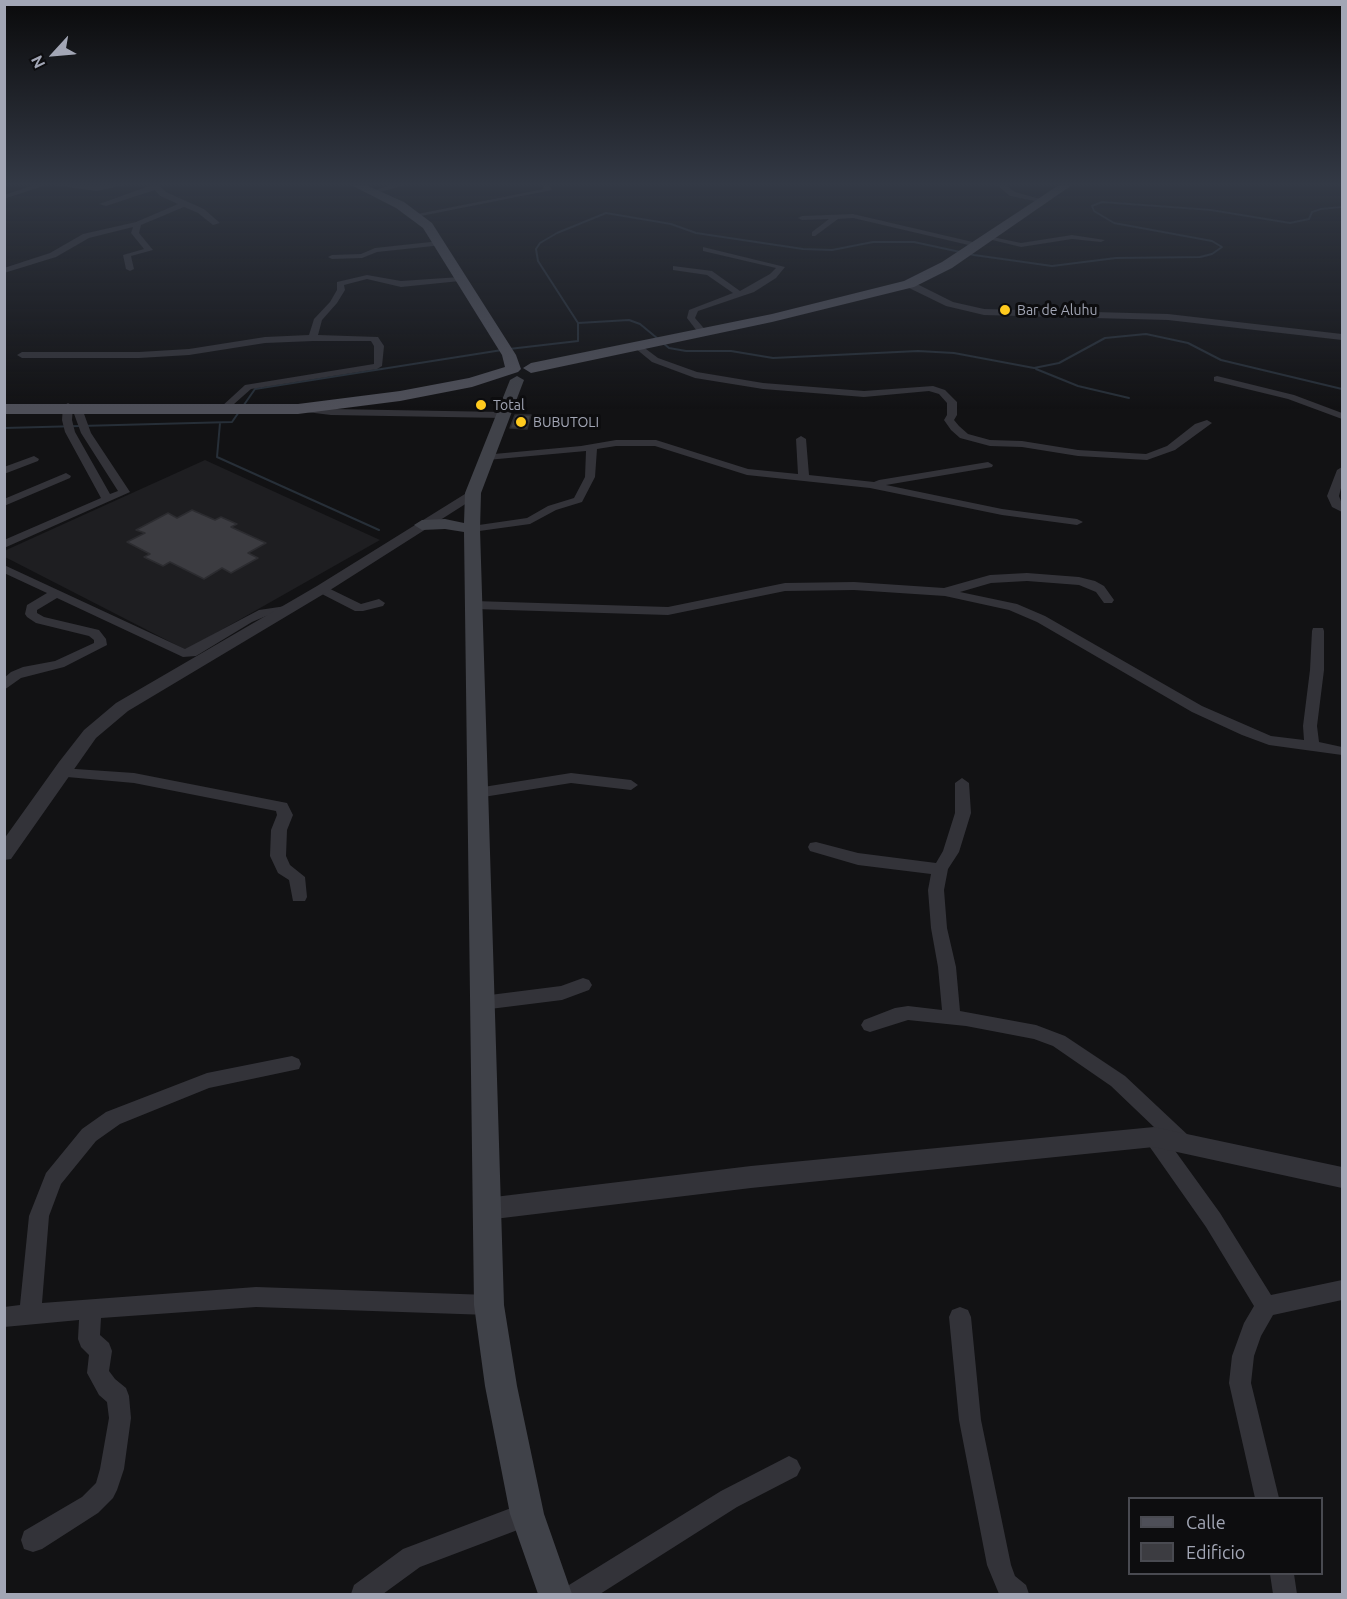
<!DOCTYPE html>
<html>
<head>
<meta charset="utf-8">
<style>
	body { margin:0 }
	#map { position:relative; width:1347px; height:1599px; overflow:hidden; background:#121214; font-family:Ubuntu,sans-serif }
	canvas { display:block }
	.frame { position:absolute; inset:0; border:6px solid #a2a6b5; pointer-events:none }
	.legend { position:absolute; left:1128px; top:1497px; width:195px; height:78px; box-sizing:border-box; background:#0d0d0f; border:2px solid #494a51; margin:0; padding:8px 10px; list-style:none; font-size:18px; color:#a2a6b5 }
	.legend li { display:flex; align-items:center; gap:12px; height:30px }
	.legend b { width:30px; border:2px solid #494a51 }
	.north { position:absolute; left:24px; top:24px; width:60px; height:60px; -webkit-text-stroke:4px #0d0d0f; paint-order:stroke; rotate:244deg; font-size:16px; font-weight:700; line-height:24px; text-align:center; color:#a2a6b5 }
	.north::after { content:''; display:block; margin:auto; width:21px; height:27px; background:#a2a6b5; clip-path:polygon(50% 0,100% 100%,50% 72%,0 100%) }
</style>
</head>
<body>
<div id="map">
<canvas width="1347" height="1599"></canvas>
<div class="frame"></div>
<ul class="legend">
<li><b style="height:8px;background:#4e4f58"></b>Calle</li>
<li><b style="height:16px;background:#3c3c41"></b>Edificio</li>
</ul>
<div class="north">N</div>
</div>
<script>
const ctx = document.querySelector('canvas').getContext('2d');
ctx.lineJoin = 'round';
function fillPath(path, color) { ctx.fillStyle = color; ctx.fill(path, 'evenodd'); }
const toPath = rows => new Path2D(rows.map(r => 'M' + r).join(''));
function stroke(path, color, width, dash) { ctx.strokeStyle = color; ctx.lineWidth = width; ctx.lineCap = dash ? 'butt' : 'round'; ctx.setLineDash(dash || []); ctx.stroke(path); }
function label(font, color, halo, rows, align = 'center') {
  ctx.font = font + ' Ubuntu,sans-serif'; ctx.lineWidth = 6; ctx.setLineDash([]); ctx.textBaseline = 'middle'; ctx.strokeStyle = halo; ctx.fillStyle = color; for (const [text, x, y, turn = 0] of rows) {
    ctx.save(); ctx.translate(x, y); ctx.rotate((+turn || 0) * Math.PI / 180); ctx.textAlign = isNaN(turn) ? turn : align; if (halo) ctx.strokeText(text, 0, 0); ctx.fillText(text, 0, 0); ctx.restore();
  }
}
const built = toPath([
	[205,460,380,540,186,650,5,557,4,551]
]);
const stream = toPath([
	[578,323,538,261,536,249,540,243,557,233,606,213,671,224,696,233,803,249,832,250,873,242,914,242,974,255,1052,266,1116,258,1200,257,1212,254,1222,247,1212,241,1114,223,1094,211,1092,206,1102,202,1211,210,1290,223,1309,219,1312,212,1321,209,1342,207],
	[509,349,578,341,578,323,629,320,640,324,669,348,686,351,731,351,773,358,918,351,954,353,1034,368,1059,363,1105,338,1146,334,1188,343,1221,360,1342,389],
	[1036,369,1078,386,1129,398],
	[220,423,217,457,379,530],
	[4,428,232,422,255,389,502,350]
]);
const building = toPath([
	[515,415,531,415,527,429,510,428,515,415],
	[192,510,215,520,221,517,237,524,231,527,266,543,248,553,258,558,231,573,222,568,204,579,170,562,163,566,144,557,150,554,127,542,145,533,136,530,168,513,177,518,192,510]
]);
const minor = toPath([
	[34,185,46,185,4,199,4,195,34,185],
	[152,185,159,185,166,192,204,209,220,223,213,225,198,213,184,207,141,225,139,233,153,250,131,256,134,269,130,271,126,269,123,255,144,249,131,233,133,227,89,238,56,257,4,273,4,268,50,253,83,234,136,222,178,204,160,196,155,190,106,206,99,204,152,185],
	[391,185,405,185,373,194,369,192,391,185],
	[542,185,549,185,552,190,416,217,412,215,544,189,542,185],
	[997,185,1005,185,1015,192,1048,201,1044,203,1010,196,997,185],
	[853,214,977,243,981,245,977,247,853,218,838,219,815,236,812,236,812,232,829,219,802,220,798,218,802,216,853,214],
	[1072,235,1105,240,1101,242,1072,239,1021,247,984,238,988,236,1021,243,1072,235],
	[440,241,443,241,443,245,377,252,362,258,332,259,328,257,332,255,361,254,375,248,440,241],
	[703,247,785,267,776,278,754,292,698,311,695,318,708,333,703,336,700,335,687,318,689,310,733,293,707,275,673,270,673,266,712,271,740,291,770,274,776,268,703,251,703,247],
	[367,275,401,281,460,277,464,279,460,281,401,287,367,279,344,285,345,290,337,303,322,320,318,335,378,337,384,346,382,366,377,369,251,389,225,412,220,409,221,407,245,385,374,364,374,346,371,341,313,341,265,343,189,355,139,358,22,358,17,355,22,352,139,352,189,349,265,337,309,335,314,319,330,302,337,290,337,282,367,275],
	[638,343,658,358,697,372,763,383,864,391,933,386,945,390,957,402,957,415,954,420,959,426,968,434,990,440,1022,441,1078,450,1146,454,1167,446,1195,424,1207,420,1212,423,1175,450,1147,460,1078,456,1022,447,990,446,960,438,951,430,944,420,947,415,947,403,939,394,929,391,864,397,763,389,695,378,652,362,635,348,633,346,638,343],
	[1217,376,1294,395,1342,413,1342,419,1288,399,1214,381,1214,377,1217,376],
	[68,403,73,406,72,420,75,432,110,494,118,491,81,433,73,411,75,404,84,406,83,411,91,433,130,492,4,548,4,540,101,498,65,432,62,420,63,406,68,403],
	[302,406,331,409,503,412,508,415,503,418,331,415,298,411,297,409,302,406],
	[801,436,806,439,809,475,874,482,879,480,988,462,993,465,992,467,886,485,1002,509,1077,519,1083,522,1077,525,1002,515,870,488,747,475,655,446,616,446,597,449,595,477,582,502,556,510,530,524,472,532,466,529,472,526,527,518,548,506,574,498,585,477,586,451,487,460,482,457,483,455,581,446,616,440,656,440,748,469,798,474,796,439,801,436],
	[34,456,39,459,38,461,4,474,4,467,34,456],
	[1342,467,1342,484,1339,496,1342,504,1342,512,1332,507,1327,496,1337,470,1342,467],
	[66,473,71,476,70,478,4,506,4,499,66,473],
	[4,565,185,649,259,610,286,606,292,610,290,613,266,616,252,622,196,656,183,657,57,598,37,610,37,613,44,617,99,630,106,639,107,645,64,667,21,678,4,690,4,678,11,672,23,667,55,661,94,643,94,640,89,636,36,623,27,617,25,614,27,605,47,593,4,573,4,565],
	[1027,573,1079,577,1095,581,1104,586,1114,600,1112,603,1104,603,1096,592,1079,585,1027,581,991,583,960,592,1017,604,1045,616,1202,706,1271,736,1304,740,1303,726,1310,670,1312,631,1313,628,1323,628,1324,631,1324,670,1317,726,1319,742,1342,747,1342,755,1269,745,1242,735,1192,712,1037,622,1009,610,945,596,854,590,785,591,668,615,474,609,468,605,474,601,668,607,785,583,854,582,944,588,990,575,1027,573],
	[322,585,361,604,379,599,385,603,383,606,363,611,355,611,318,592,316,589,322,585],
	[61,768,134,773,287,803,293,815,287,830,286,856,290,865,305,877,307,897,305,901,293,901,289,880,278,873,270,856,271,830,277,815,276,811,134,783,56,776,54,773,61,768],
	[571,773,631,780,638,785,631,790,571,783,477,798,470,793,477,788,571,773],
	[962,778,969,783,971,813,959,852,948,869,944,890,947,928,956,967,960,1011,1036,1025,1065,1036,1125,1076,1190,1137,1193,1143,1190,1149,1183,1151,1176,1149,1168,1141,1220,1213,1271,1295,1342,1280,1342,1300,1273,1315,1261,1336,1254,1356,1251,1383,1279,1498,1255,1498,1229,1383,1232,1356,1244,1323,1254,1306,1206,1227,1147,1143,1144,1137,1147,1131,1156,1129,1111,1086,1053,1046,1034,1039,966,1026,908,1020,870,1032,864,1030,861,1025,864,1020,895,1008,908,1006,942,1010,938,967,931,928,928,890,931,874,858,865,810,851,808,847,810,843,816,842,858,853,936,863,943,851,955,813,955,783,962,778],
	[583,978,589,980,592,985,589,990,562,1000,482,1010,476,1008,473,1003,476,998,482,996,561,986,583,978],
	[292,1056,299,1059,301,1064,299,1069,209,1088,120,1124,96,1141,61,1184,49,1216,42,1303,256,1287,489,1295,497,1298,500,1305,497,1312,489,1315,256,1307,101,1318,100,1335,109,1343,112,1351,109,1371,115,1379,126,1388,129,1396,131,1418,124,1469,117,1490,113,1498,98,1513,42,1549,33,1552,24,1549,21,1540,24,1531,82,1497,96,1483,100,1469,109,1418,107,1402,99,1395,87,1373,89,1355,81,1347,78,1339,79,1320,4,1327,4,1307,20,1305,29,1216,46,1173,82,1129,106,1112,207,1073,292,1056],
	[960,1307,968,1310,971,1317,981,1420,1011,1565,1015,1576,1026,1585,1029,1594,999,1594,987,1565,959,1420,949,1317,952,1310,960,1307],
	[789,1456,797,1460,801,1468,797,1476,737,1507,600,1594,566,1594,569,1585,721,1491,789,1456],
	[527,1502,536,1505,539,1514,536,1523,420,1567,383,1594,351,1594,354,1585,403,1549,527,1502],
	[1270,1574,1294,1574,1297,1594,1273,1594,1270,1574]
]);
const tertiary = toPath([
	[53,185,124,185,97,191,53,185],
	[905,282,913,282,953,302,984,309,1168,314,1342,334,1342,340,1168,320,984,315,946,306,905,286,905,282],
	[473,489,480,493,478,496,327,592,128,711,96,738,11,859,4,860,4,839,59,762,84,730,116,703,317,586,473,489],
	[1154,1127,1342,1167,1342,1188,1154,1147,751,1188,486,1220,477,1217,474,1209,477,1201,486,1198,751,1166,1154,1127]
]);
const secondary = toPath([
	[517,376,524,380,481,493,480,529,504,1305,517,1386,544,1514,572,1594,538,1594,510,1514,485,1386,474,1305,464,532,445,529,422,530,414,525,422,520,445,519,464,523,465,493,510,380,517,376]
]);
const primary = toPath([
	[351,185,366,185,404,202,432,223,516,355,521,369,518,372,472,387,400,401,298,414,4,414,4,404,298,404,400,391,469,378,505,367,502,355,423,228,396,208,351,185],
	[1059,185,1072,185,952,268,914,287,772,322,531,373,523,368,531,363,772,314,904,281,942,262,1059,185]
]);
const markers = [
	[1005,310,6,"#ffca1e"],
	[481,405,6,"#ffca1e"],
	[521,422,6,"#ffca1e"]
];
const farPoinames = [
	["Bar de Aluhu",1017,310],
	["Total",493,405],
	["BUBUTOLI",533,422]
];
fillPath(built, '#1e1e21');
stroke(stream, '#272f38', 2);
fillPath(building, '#3c3c41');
stroke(building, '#2c2c30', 1.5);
fillPath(minor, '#333339');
fillPath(tertiary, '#333339');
fillPath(secondary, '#404249');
fillPath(primary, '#4e4f58');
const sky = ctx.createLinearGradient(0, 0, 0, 409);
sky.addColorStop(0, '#0a0a0b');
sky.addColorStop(0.45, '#333945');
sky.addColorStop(1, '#33394500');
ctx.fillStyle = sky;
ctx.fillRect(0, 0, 1347, 409);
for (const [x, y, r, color] of markers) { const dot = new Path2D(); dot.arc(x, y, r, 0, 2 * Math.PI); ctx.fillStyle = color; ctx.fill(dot); stroke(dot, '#0d0d0f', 2); }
label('14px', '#a2a6b5', '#0d0d0f', farPoinames, 'left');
</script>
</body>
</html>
